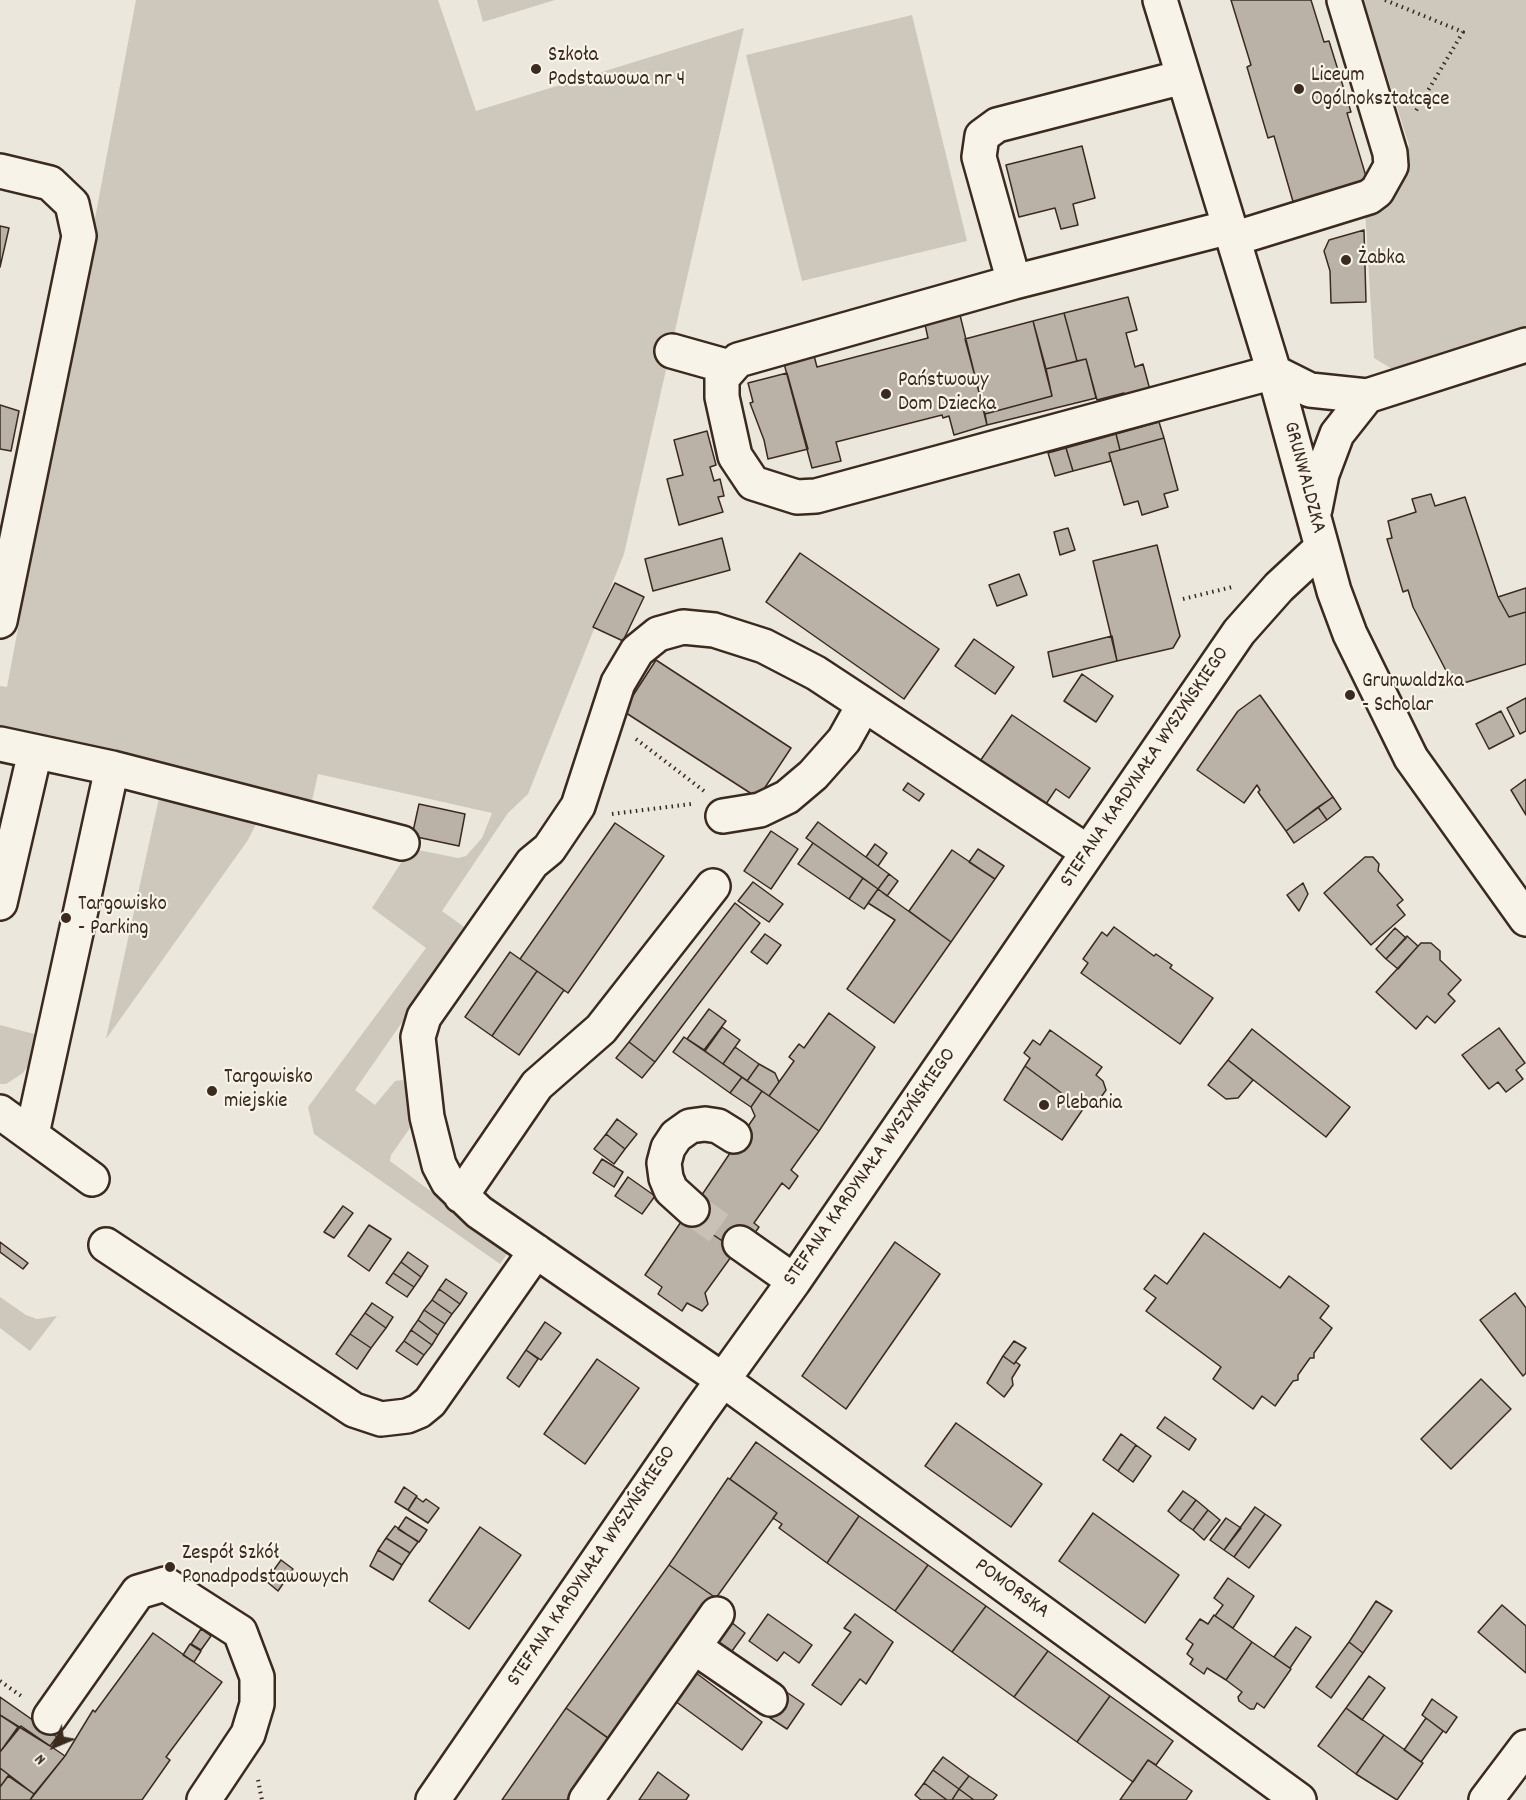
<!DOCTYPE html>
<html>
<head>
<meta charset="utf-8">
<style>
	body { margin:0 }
	#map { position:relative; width:1526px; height:1800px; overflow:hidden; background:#ece7dc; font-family:Dekko,sans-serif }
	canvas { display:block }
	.north { position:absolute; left:24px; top:1716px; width:60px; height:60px; -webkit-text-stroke:4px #f7f3e8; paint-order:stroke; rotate:226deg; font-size:16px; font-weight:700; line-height:24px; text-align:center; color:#3b2a1e }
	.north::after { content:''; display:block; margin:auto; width:21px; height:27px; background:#3b2a1e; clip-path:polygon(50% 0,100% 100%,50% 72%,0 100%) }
</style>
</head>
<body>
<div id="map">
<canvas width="1526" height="1800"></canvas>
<div class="north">N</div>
</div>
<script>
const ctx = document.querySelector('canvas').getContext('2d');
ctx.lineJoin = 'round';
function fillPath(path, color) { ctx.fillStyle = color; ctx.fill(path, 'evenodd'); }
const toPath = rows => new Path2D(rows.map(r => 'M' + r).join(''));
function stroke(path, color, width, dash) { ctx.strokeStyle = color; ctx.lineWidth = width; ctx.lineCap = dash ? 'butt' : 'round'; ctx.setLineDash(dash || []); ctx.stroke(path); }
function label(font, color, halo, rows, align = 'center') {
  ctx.font = font + ' Dekko,sans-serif'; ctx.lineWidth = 4.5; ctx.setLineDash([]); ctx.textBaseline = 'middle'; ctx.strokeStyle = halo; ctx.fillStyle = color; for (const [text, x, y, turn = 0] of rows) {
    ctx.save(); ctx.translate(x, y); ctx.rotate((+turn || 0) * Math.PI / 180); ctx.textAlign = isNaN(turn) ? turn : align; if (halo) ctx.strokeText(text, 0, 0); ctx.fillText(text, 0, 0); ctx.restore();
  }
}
const green = toPath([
	[136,0,438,0,476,111,744,28,624,554,528,794,508,813,442,911,467,929,355,1090,375,1105,395,1081,402,1080,410,1083,417,1118,391,1155,390,1161,510,1250,500,1264,314,1134,308,1107,426,948,372,908,406,855,413,849,458,858,466,856,482,838,492,813,318,774,312,801,162,767,0,726,0,686,7,687],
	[477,0,555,0,483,22],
	[1363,0,1526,0,1526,326,1392,369,1374,358,1365,209,1398,172,1409,145],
	[912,15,967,241,802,281,746,55],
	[159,798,256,824,248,840,106,1039],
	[0,1025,38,1035,33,1059,23,1073,6,1084,0,1084],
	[0,1297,26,1315,37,1319,57,1316,30,1351,0,1328]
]);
const building = toPath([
	[1231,0,1311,0,1324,42,1329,41,1351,112,1347,113,1368,183,1294,205,1274,136,1268,138,1247,67,1251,65,1231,0],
	[1082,146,1095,198,1073,204,1078,225,1061,229,1055,208,1019,217,1006,165,1082,146],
	[0,226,9,228,0,267,0,226],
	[1364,230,1366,302,1331,303,1330,271,1324,251,1329,240,1364,230],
	[1128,297,1137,330,1126,333,1135,367,1143,364,1150,390,1124,397,1124,393,1097,400,1086,359,1077,361,1064,313,1128,297],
	[959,311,987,425,954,435,949,416,943,418,942,415,836,442,841,461,812,468,782,356,812,348,817,367,928,338,924,320,959,311],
	[1064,313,1077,361,1046,369,1033,321,1064,313],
	[1033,321,1052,396,985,414,965,339,1033,321],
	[1086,359,1096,398,987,425,985,414,1052,396,1046,369,1086,359],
	[787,373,808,449,768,459,764,440,750,403,753,402,748,383,787,373],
	[0,405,19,411,11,451,0,449,0,405],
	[1159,422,1164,438,1120,450,1116,434,1159,422],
	[707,431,716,465,710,467,714,481,720,479,724,496,718,497,723,512,679,525,667,479,683,475,674,440,707,431],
	[1116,434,1120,450,1109,453,1111,461,1073,471,1066,448,1116,434],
	[1164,438,1178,490,1164,494,1168,507,1142,515,1138,501,1124,505,1109,453,1164,438],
	[1066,448,1073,471,1055,476,1048,453,1066,448],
	[1431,494,1435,506,1465,497,1498,597,1509,617,1526,612,1526,664,1454,686,1413,607,1408,590,1403,592,1387,539,1392,538,1388,521,1416,512,1412,499,1431,494],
	[1068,528,1075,550,1060,555,1054,532,1068,528],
	[722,538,730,570,653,591,645,559,722,538],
	[1157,545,1180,636,1173,648,1117,661,1093,561,1157,545],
	[800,553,939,649,904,699,766,602,800,553],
	[1019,574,1027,595,997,606,989,585,1019,574],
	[615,583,644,597,623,641,593,627,615,583],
	[1526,588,1526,612,1509,617,1498,597,1526,588],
	[1112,636,1117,661,1053,677,1048,652,1112,636],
	[974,639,1014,667,995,694,955,666,974,639],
	[656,660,791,748,758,798,623,711,656,660],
	[1082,674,1113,696,1096,722,1064,701,1082,674],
	[1260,695,1333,797,1286,831,1258,792,1260,790,1257,785,1244,803,1197,770,1238,711,1260,695],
	[1526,698,1526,731,1520,734,1507,708,1526,698],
	[1501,711,1514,736,1489,749,1476,724,1501,711],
	[1012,715,1090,768,1069,798,1056,789,1042,810,978,764,1012,715],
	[1526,779,1526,815,1511,790,1526,779],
	[908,783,924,794,919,801,903,790,908,783],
	[1333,797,1341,809,1327,820,1318,807,1333,797],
	[419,804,465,814,459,846,412,836,419,804],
	[1318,807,1327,820,1294,843,1286,831,1318,807],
	[818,822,889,874,878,889,806,838,818,822],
	[615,823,664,856,568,993,520,959,615,823],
	[771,831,798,849,771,889,744,871,771,831],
	[813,843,863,878,849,899,798,864,813,843],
	[875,844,887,853,878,866,866,857,875,844],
	[978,849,1004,866,995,879,969,862,978,849],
	[952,850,995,879,951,942,909,911,952,850],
	[1365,857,1373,857,1379,864,1378,871,1403,900,1397,905,1405,915,1371,945,1324,893,1365,857],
	[889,874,898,881,887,896,878,889,889,874],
	[863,878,878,889,864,909,849,899,863,878],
	[753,882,783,904,769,922,738,901,753,882],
	[1303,883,1308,894,1299,911,1287,895,1303,883],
	[878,889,951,942,894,1023,847,989,895,920,868,903,878,889],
	[735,903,760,923,655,1062,629,1042,735,903],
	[1114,927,1154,956,1156,954,1172,965,1170,968,1213,998,1180,1044,1081,973,1088,963,1083,959,1102,932,1107,936,1114,927],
	[1395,928,1406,938,1386,959,1376,949,1395,928],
	[765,934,781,945,767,964,751,952,765,934],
	[1407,936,1418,946,1398,969,1386,959,1407,936],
	[1421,943,1431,943,1440,951,1440,960,1461,980,1448,994,1455,1001,1435,1023,1427,1016,1416,1029,1376,992,1421,943],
	[510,952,537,971,492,1036,465,1017,510,952],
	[537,971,564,990,519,1055,492,1036,537,971],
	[709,1009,726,1021,704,1050,687,1039,709,1009],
	[829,1013,875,1047,819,1131,769,1096,794,1061,789,1057,799,1044,804,1048,829,1013],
	[722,1027,740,1040,723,1064,705,1051,722,1027],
	[1499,1028,1525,1063,1516,1070,1523,1079,1506,1092,1498,1082,1489,1089,1462,1055,1499,1028],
	[1252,1029,1350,1107,1326,1137,1228,1060,1252,1029],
	[1050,1030,1102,1067,1096,1075,1103,1081,1106,1090,1097,1103,1087,1104,1083,1109,1025,1066,1030,1058,1024,1053,1033,1040,1040,1045,1050,1030],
	[684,1037,742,1077,730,1093,673,1052,684,1037],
	[629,1042,655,1062,642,1078,616,1058,629,1042],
	[735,1047,759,1064,747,1081,723,1064,735,1047],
	[1228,1060,1253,1080,1238,1098,1226,1099,1208,1085,1228,1060],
	[759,1064,775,1073,779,1082,769,1096,747,1081,759,1064],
	[1025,1066,1083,1109,1062,1140,1004,1100,1025,1066],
	[742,1077,762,1091,751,1107,730,1093,742,1077],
	[762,1091,819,1131,791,1170,798,1176,789,1189,782,1183,754,1223,759,1227,750,1240,734,1249,687,1217,755,1116,751,1107,762,1091],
	[617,1119,637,1134,625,1149,606,1134,617,1119],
	[606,1134,625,1149,614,1164,594,1149,606,1134],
	[602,1159,623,1172,614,1187,593,1173,602,1159],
	[628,1177,655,1196,642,1214,615,1196,628,1177],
	[343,1206,353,1213,334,1238,324,1232,343,1206],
	[685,1216,736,1250,705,1293,708,1304,702,1311,687,1303,682,1311,658,1294,662,1287,645,1275,685,1216],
	[369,1225,391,1239,369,1271,348,1256,369,1225],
	[1204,1233,1280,1288,1289,1276,1329,1306,1320,1318,1332,1328,1314,1353,1314,1358,1310,1358,1298,1375,1298,1380,1293,1381,1275,1406,1262,1396,1253,1409,1213,1379,1221,1367,1146,1311,1156,1298,1144,1289,1155,1275,1167,1284,1204,1233],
	[0,1242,28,1263,23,1269,0,1252,0,1242],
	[895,1242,940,1274,846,1409,802,1376,895,1242],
	[408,1252,428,1266,421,1277,401,1262,408,1252],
	[401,1262,421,1277,414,1287,393,1273,401,1262],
	[393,1273,414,1287,407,1297,386,1283,393,1273],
	[446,1279,467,1293,460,1304,439,1289,446,1279],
	[439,1289,460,1304,452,1314,432,1300,439,1289],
	[1515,1293,1526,1308,1526,1373,1523,1376,1480,1320,1515,1293],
	[432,1300,452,1314,445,1324,424,1310,432,1300],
	[372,1303,393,1317,386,1328,365,1313,372,1303],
	[424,1310,445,1324,438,1335,418,1320,424,1310],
	[365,1313,386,1328,371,1348,350,1334,365,1313],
	[418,1320,438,1335,432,1345,411,1330,418,1320],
	[545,1322,561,1333,541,1360,526,1350,545,1322],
	[411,1330,432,1345,424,1355,404,1341,411,1330],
	[350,1334,371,1348,357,1369,336,1354,350,1334],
	[404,1341,424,1355,417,1365,396,1351,404,1341],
	[1014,1341,1026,1348,1014,1364,1003,1356,1014,1341],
	[526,1350,538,1359,519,1387,507,1378,526,1350],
	[1003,1356,1014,1364,1016,1362,1020,1365,1012,1378,1013,1385,1004,1397,987,1383,1003,1356],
	[597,1359,639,1388,585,1464,544,1434,597,1359],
	[1481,1379,1511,1409,1451,1469,1421,1439,1481,1379],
	[1165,1417,1196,1439,1189,1450,1157,1428,1165,1417],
	[956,1423,1042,1484,1011,1527,925,1466,956,1423],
	[1121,1434,1136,1445,1118,1471,1103,1460,1121,1434],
	[756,1442,859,1516,827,1563,779,1528,782,1524,773,1518,777,1513,730,1479,756,1442],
	[1136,1445,1151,1456,1133,1482,1118,1471,1136,1445],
	[728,1478,777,1513,716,1598,669,1565,728,1478],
	[404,1487,417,1496,408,1510,395,1502,404,1487],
	[1183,1491,1196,1500,1180,1521,1168,1511,1183,1491],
	[416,1497,423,1502,426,1499,439,1508,428,1523,408,1510,416,1497],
	[1196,1500,1208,1510,1193,1530,1180,1521,1196,1500],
	[1255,1507,1265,1514,1234,1557,1224,1550,1255,1507],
	[1208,1510,1220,1520,1204,1540,1193,1530,1208,1510],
	[1093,1513,1179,1575,1145,1623,1059,1561,1093,1513],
	[1265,1514,1281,1525,1249,1568,1234,1557,1265,1514],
	[859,1516,928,1565,895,1611,827,1563,859,1516],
	[406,1517,427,1530,419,1542,398,1529,406,1517],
	[1226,1518,1241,1528,1224,1550,1210,1540,1226,1518],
	[395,1526,418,1542,410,1553,386,1538,395,1526],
	[480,1527,521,1555,469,1629,429,1601,480,1527],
	[386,1538,410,1553,402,1565,378,1550,386,1538],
	[378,1550,402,1565,393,1580,370,1566,378,1550],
	[281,1560,293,1569,278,1591,266,1581,281,1560],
	[669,1565,716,1598,614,1742,566,1708,669,1565],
	[928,1565,986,1606,952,1652,895,1611,928,1565],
	[1228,1578,1254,1596,1233,1628,1215,1616,1223,1605,1214,1598,1228,1578],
	[1376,1601,1392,1611,1363,1653,1349,1642,1376,1601],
	[1502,1605,1526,1626,1526,1673,1478,1632,1502,1605],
	[986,1606,1048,1651,1014,1697,952,1652,986,1606],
	[768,1614,812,1645,799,1663,784,1652,777,1661,749,1641,768,1614],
	[855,1614,893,1642,866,1684,860,1679,841,1705,812,1685,851,1632,844,1628,855,1614],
	[1214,1615,1252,1642,1226,1680,1207,1668,1204,1674,1190,1664,1193,1659,1187,1654,1193,1644,1186,1639,1200,1619,1208,1624,1214,1615],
	[731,1622,745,1633,727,1658,712,1648,731,1622],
	[1296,1627,1311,1637,1290,1668,1274,1657,1296,1627],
	[201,1629,211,1636,201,1650,191,1644,201,1629],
	[153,1633,222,1682,166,1757,170,1760,142,1800,30,1800,65,1756,93,1710,95,1712,153,1633],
	[1252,1642,1291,1669,1264,1708,1257,1703,1254,1709,1250,1709,1239,1701,1238,1697,1242,1692,1226,1680,1252,1642],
	[1349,1642,1363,1653,1331,1698,1316,1687,1349,1642],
	[190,1644,201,1651,194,1662,183,1655,190,1644],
	[1048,1651,1110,1696,1077,1742,1014,1697,1048,1651],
	[696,1673,762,1722,742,1750,675,1701,696,1673],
	[1369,1676,1385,1688,1362,1720,1346,1708,1369,1676],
	[779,1687,804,1704,787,1729,761,1712,779,1687],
	[1110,1696,1173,1741,1156,1765,1148,1760,1133,1782,1077,1742,1110,1696],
	[0,1697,57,1737,50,1746,0,1715,0,1697],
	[1432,1699,1457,1717,1446,1733,1422,1715,1432,1699],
	[566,1708,609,1739,567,1800,502,1800,566,1708],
	[1346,1708,1384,1735,1356,1774,1318,1746,1346,1708],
	[0,1715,18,1727,0,1752,0,1715],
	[1426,1718,1443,1731,1421,1762,1404,1750,1426,1718],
	[21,1726,65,1756,34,1794,0,1768,0,1752,21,1726],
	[1384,1735,1423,1763,1397,1800,1356,1774,1384,1735],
	[943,1757,969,1776,959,1789,933,1770,943,1757],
	[1148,1760,1192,1791,1186,1800,1120,1800,1148,1760],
	[0,1768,9,1775,0,1787,0,1768],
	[933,1770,959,1789,952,1800,947,1800,924,1783,933,1770],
	[658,1772,689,1795,686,1800,639,1800,658,1772],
	[8,1776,34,1794,30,1800,0,1800,0,1787,8,1776],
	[969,1776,997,1795,993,1800,974,1800,959,1789,969,1776],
	[924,1783,947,1800,921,1800,915,1795,924,1783],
	[959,1789,974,1800,952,1800,959,1789]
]);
const minorTunnel = toPath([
	[692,1209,740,1243]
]);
const path = toPath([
	[1385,0,1463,32,1414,114],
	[1183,599,1232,587],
	[636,739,704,791],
	[612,814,691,804],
	[0,1681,24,1698],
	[258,1780,262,1800]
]);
const minor = toPath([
	[1160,0,1274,372,1334,591,1350,634,1411,758,1526,919],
	[0,171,50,183,72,204,79,236,0,621],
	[1230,227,1014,282,738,360,722,378,722,397,735,456,753,483,797,497,816,496,1274,372,1310,390,1367,396,1526,345],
	[1233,239,1369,197,1377,191,1391,166,1390,153,1344,0],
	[1014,282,979,157,982,136,997,125,1183,77],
	[672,351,729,367],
	[1315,509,1322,474,1337,434,1367,396],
	[0,744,112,768,402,843],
	[723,816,760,810,787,797,813,775,844,740,863,706],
	[1088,852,816,673,764,646,714,630,683,627,658,634,637,651,618,683,578,806,549,849,532,863,424,1017,418,1037,427,1117,439,1165,448,1182,479,1212,723,1380,1299,1800],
	[0,903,35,752],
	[0,1112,92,1179],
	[32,1134,112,768],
	[461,1196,537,1085,601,1029,713,886],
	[692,1209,671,1190,666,1178,664,1163,668,1148,676,1136,690,1126,705,1124,718,1126,734,1136],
	[740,1243,794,1281],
	[106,1245,354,1410,381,1419,407,1416,419,1411,430,1402,536,1251],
	[694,1647,770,1699],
	[50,1717,138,1592,165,1584,240,1632,257,1677,257,1704,248,1734,204,1800],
	[433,1800,699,1413,794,1281,1239,632,1279,587,1321,548],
	[586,1800,717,1614],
	[1486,1800,1526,1747]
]);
const markers = [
	[536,69,6,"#3b2a1e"],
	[1299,89,6,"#3b2a1e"],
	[1346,260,6,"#3b2a1e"],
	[886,394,6,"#3b2a1e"],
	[1350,695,6,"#3b2a1e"],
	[66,918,6,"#3b2a1e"],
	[212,1091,6,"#3b2a1e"],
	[1044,1105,6,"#3b2a1e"],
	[170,1567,6,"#3b2a1e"]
];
const poiNames = [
	["Szkoła",548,57],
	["Podstawowa nr 4",548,81],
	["Liceum",1311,77],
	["Ogólnokształcące",1311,101],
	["Żabka",1358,260],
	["Państwowy",898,382],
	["Dom Dziecka",898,406],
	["Grunwaldzka",1362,683],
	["- Scholar",1362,707],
	["Targowisko",78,906],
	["- Parking",78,930],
	["Targowisko",224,1079],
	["miejskie",224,1103],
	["Plebania",1056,1105],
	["Zespół Szkół",182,1555],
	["Ponadpodstawowych",182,1579]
];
const streetNames = [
	["GRUNWALDZKA",1303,478,75],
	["STEFANA KARDYNAŁA WYSZYŃSKIEGO",1146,768,-56],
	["STEFANA KARDYNAŁA WYSZYŃSKIEGO",871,1168,-55],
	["STEFANA KARDYNAŁA WYSZYŃSKIEGO",593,1567,-56],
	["POMORSKA",1011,1590,36]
];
fillPath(green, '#cec8bc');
fillPath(building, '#bab2a7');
stroke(building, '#3b2a1e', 1.5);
stroke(minorTunnel, '#c9c1b6', 33, [33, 16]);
stroke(minor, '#3b2a1e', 38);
stroke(path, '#3b2a1e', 4, [1.5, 4.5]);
stroke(minor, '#f7f3e8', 33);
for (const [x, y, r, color] of markers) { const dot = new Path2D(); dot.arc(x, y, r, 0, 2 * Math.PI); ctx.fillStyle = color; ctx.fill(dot); stroke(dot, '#f7f3e8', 2); }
label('21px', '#3b2a1e', '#f7f3e8', poiNames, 'left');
label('21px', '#3b2a1e', '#f7f3e8', streetNames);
</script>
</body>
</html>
